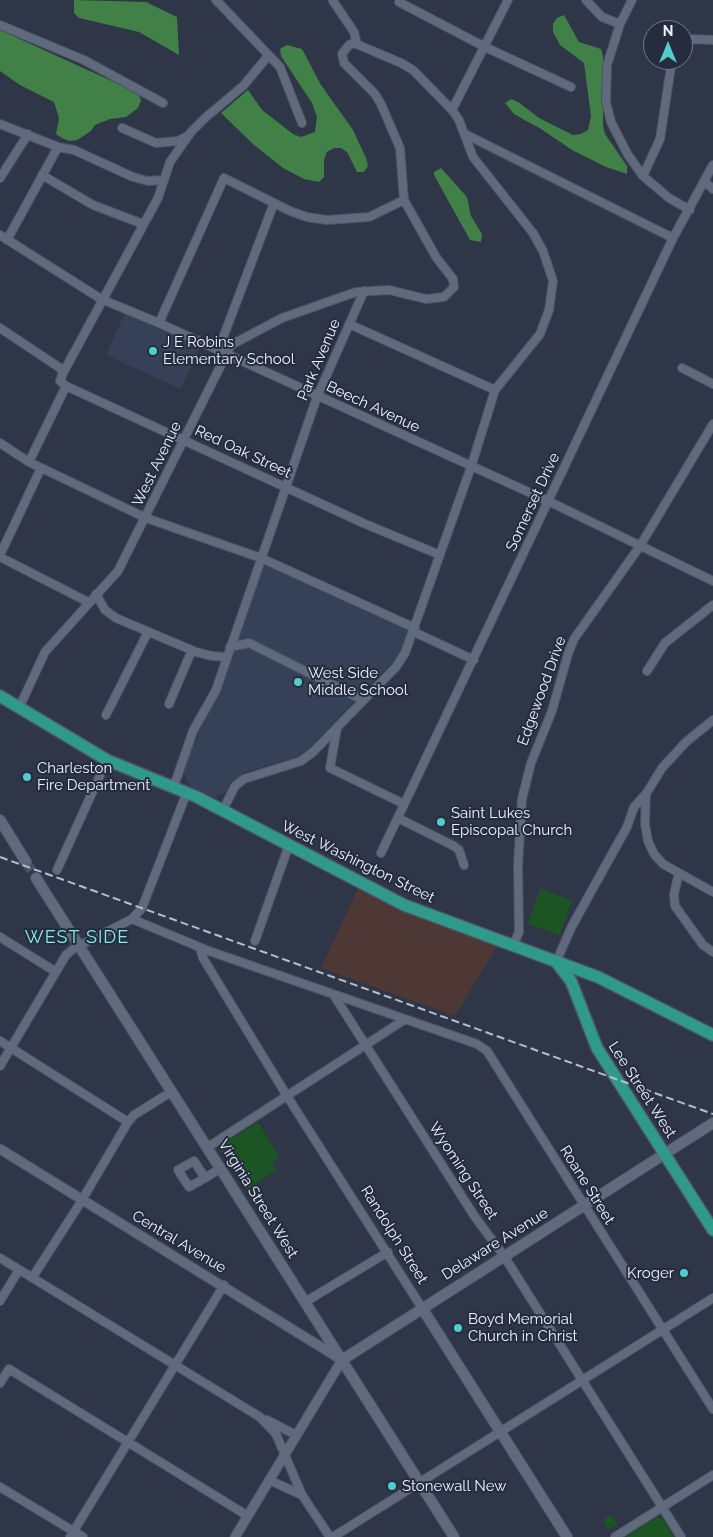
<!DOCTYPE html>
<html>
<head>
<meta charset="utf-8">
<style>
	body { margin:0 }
	#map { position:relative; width:713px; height:1537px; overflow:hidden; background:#2e3647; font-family:Raleway,sans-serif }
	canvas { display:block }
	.north { position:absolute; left:643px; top:20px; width:50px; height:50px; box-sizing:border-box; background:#242c3d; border:1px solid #747b8a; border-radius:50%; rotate:0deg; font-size:14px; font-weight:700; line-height:20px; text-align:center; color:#ecf2fd }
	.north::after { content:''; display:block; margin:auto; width:18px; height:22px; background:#52cdce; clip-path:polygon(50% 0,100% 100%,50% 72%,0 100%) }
</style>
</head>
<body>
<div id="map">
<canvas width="713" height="1537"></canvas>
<div class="north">N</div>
</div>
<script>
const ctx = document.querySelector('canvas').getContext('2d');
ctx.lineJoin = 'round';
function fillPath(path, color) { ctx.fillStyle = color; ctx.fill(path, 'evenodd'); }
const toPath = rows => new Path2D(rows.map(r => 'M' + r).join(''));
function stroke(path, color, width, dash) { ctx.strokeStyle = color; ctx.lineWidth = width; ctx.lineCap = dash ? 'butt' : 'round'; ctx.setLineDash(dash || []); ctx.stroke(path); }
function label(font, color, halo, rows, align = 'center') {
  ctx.font = font + ' Raleway,sans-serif'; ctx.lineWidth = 4; ctx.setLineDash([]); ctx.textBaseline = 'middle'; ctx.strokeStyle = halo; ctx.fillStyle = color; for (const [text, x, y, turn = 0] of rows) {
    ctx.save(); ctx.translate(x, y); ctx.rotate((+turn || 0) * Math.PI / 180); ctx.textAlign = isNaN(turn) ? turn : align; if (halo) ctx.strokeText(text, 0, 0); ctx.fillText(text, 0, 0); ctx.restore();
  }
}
const built = toPath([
	[125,313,200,347,181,389,106,355],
	[264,564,411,630,399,655,307,750,299,756,245,772,229,783,227,791,215,798,190,786,184,774,185,764,224,677]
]);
const industrial = toPath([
	[361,882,500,941,455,1016,321,968]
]);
const green = toPath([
	[540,889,572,900,560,935,528,924],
	[258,1122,280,1158,272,1162,277,1170,246,1190,218,1147],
	[611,1515,618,1524,608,1530,603,1520],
	[656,1517,663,1519,674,1537,626,1537]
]);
const forest = toPath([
	[74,0,146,2,177,17,179,55,139,32,79,18,74,13],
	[564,15,579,42,601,49,603,56,603,126,605,134,627,166,627,174,606,167,572,150,541,129,514,114,505,103,511,99,518,102,539,118,573,135,581,134,588,130,591,116,584,63,560,45,553,32,553,24,557,18],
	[0,30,138,93,141,100,138,108,126,117,110,119,95,125,91,131,77,140,69,141,62,138,56,134,59,118,54,102,20,85,0,71],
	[287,45,302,49,321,85,353,130,366,158,368,166,364,172,357,172,347,152,341,148,334,148,327,152,324,160,324,177,319,182,304,179,283,168,254,145,221,113,248,90,262,110,293,134,301,137,315,132,317,117,312,103,281,56,280,49],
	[441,168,467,197,471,216,482,234,481,242,470,240,434,175,434,172]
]);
const secondaryTunnel = toPath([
	[26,862,36,878]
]);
const minor = toPath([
	[216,0,280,67,302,123],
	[586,0,602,17,620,24],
	[632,0,620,24,607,65,606,102,611,122,628,155,643,176,669,198,690,210],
	[333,1,354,32,357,44],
	[399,2,485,47,571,87],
	[0,25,84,60,163,103],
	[683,43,692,39,713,40],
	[452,110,508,0],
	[0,124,58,147,74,150,133,177,148,181,163,180],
	[122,128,156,143,178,141,187,136],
	[465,134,673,238],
	[42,175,93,205,143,224],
	[643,176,660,139,672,60],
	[0,178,28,134],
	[705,182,713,189],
	[0,235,101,299,159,323,548,501,713,581],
	[7,240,58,147],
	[159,323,224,178,290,211,307,217,327,220,369,217,404,200],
	[349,324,495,390],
	[0,328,60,368,63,373,60,381,66,386,363,523,440,555],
	[218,351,274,203],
	[682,368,713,384],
	[63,373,158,198,170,162,191,132,205,118,243,86,269,55],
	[0,443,29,462,146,518,261,558,415,628],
	[29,462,66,386],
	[0,555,41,468],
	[0,557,88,602],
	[96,594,105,610,116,618,196,652,212,656,227,657],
	[414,632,474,660],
	[230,647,249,643,363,700],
	[647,671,665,643,713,605],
	[169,704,192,650],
	[19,708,45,652,118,571,231,345,282,318,356,292,389,290,426,299,444,297,454,287,453,279,436,257,404,200,400,148,381,104,375,94,344,63,342,54,349,45,354,43,401,63,413,70,452,110,459,120,473,157,533,233,543,251,553,281,549,310,540,334,495,390,471,467,405,653,396,667,313,752,301,761,244,779,235,786,223,810],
	[106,715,148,632],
	[337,728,330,768,404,804],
	[174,786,193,731,216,690,317,397,364,291],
	[646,794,645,824,648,841,654,854,663,864,713,892],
	[398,818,454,846,459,850,464,865],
	[381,853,673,238,713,165],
	[57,870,107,760],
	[679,873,674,894,675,906,703,945,713,952],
	[132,919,209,951,477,1044,487,1051,713,1409],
	[0,937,56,972],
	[255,941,289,845],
	[513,946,519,932,518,865,522,799,531,763,552,711,568,654,574,639,640,546,713,424],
	[200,948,203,958,287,1096,422,1308],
	[556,962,572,926,627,827,634,807,646,794,662,768,686,742,713,720],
	[335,997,475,1217,504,1256,681,1537],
	[0,1041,128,1122],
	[0,1066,66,955,73,949,132,919,142,908,187,792],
	[208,1147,404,1020],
	[205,1178,194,1161,178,1170,189,1187,205,1178,221,1168],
	[0,1258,260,1417,276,1434,302,1495,330,1537],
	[32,1278,79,1205,128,1122,134,1115,171,1092],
	[0,1301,19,1270],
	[305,1302,388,1252],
	[0,1383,9,1369,248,1516],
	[267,1420,296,1435],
	[269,1480,302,1495],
	[0,1487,83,1537],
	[70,1537,224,1285],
	[333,1537,713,1298],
	[615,1537,713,1475]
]);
const tertiary = toPath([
	[0,1149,342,1360,235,1537]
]);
const secondary = toPath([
	[0,820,26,862],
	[36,878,454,1537],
	[422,1308,567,1537],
	[342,1360,713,1123]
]);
const primary = toPath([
	[0,696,107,760,197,797,404,905,598,977,713,1035],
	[557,963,571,981,597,1048,713,1230]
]);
const rail = toPath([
	[0,857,713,1114]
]);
const markers = [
	[153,351,5,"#52cdce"],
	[298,682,5,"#52cdce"],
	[27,777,5,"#52cdce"],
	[441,822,5,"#52cdce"],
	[684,1273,5,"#52cdce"],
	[458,1328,5,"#52cdce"],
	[392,1486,5,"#52cdce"]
];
const poiNames = [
	["J E Robins",163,342],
	["Elementary School",163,359],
	["West Side",308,673],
	["Middle School",308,690],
	["Charleston",37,768],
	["Fire Department",37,785],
	["Saint Lukes",451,813],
	["Episcopal Church",451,830],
	["Kroger",674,1273,"right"],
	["Boyd Memorial",468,1319],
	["Church in Christ",468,1336],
	["Stonewall New",402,1486]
];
const streetNames = [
	["Park Avenue",319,360,-67],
	["Beech Avenue",373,407,25],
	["Red Oak Street",243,452,25],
	["West Avenue",157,464,-64],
	["Somerset Drive",533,502,-65],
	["Edgewood Drive",542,691,-70],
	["West Washington Street",358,862,26],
	["Lee Street West",642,1090,57],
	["Wyoming Street",463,1171,57],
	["Roane Street",587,1185,58],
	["Virginia Street West",258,1199,58],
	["Randolph Street",394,1235,58],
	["Central Avenue",179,1242,31],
	["Delaware Avenue",495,1244,-32]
];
const quarterNames = [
	["WEST SIDE",77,938]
];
fillPath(built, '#364157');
fillPath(industrial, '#4d3835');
fillPath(green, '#1d5424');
fillPath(forest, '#418147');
stroke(secondaryTunnel, '#4a5262', 10, [10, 5]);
stroke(minor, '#4e5463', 10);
stroke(tertiary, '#4e5463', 11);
stroke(secondary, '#4e5463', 12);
stroke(primary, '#4e5463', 14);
stroke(minor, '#606a7d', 8);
stroke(tertiary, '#606a7d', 9);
stroke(secondary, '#606a7d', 10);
stroke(primary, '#2f9a89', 11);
stroke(rail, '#b7becb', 2, [8, 4]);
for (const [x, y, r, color] of markers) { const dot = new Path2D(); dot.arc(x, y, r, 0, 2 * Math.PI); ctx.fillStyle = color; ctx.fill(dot); stroke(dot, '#242c3d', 2); }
label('15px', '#ecf2fd', '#242c3d', poiNames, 'left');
label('15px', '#ecf2fd', '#242c3d', streetNames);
ctx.letterSpacing = '1px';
label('18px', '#81edee', '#242c3d', quarterNames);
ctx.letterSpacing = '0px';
</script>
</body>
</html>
